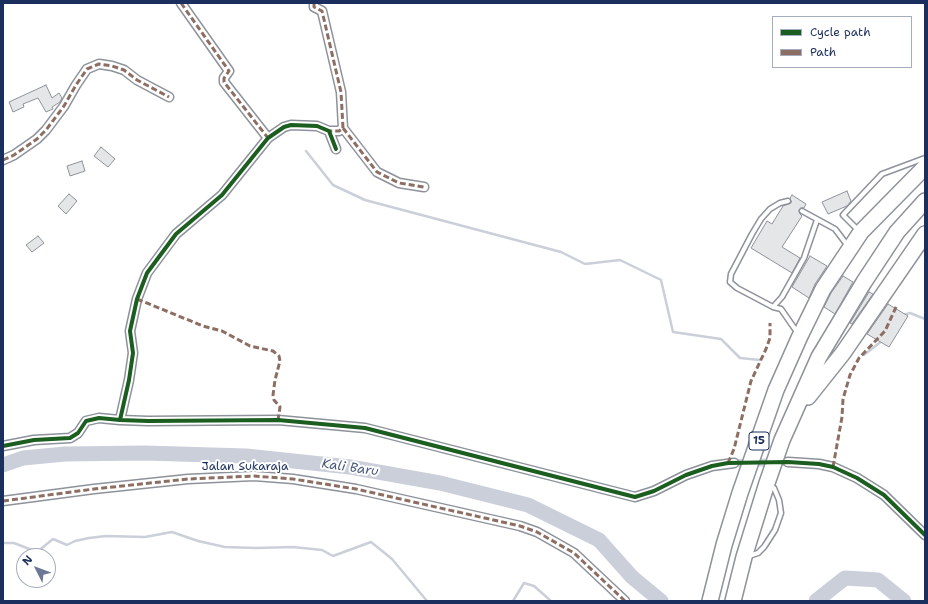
<!DOCTYPE html>
<html>
<head>
<meta charset="utf-8">
<style>
	body { margin:0 }
	#map { position:relative; width:928px; height:604px; overflow:hidden; background:#fff; font-family:"Shantell Sans",sans-serif }
	canvas { display:block }
	.frame { position:absolute; inset:0; border:4px solid #1b2f5e; pointer-events:none }
	.legend { position:absolute; left:772px; top:16px; width:140px; height:52px; box-sizing:border-box; background:#fff; border:1px solid #a4acbf; margin:0; padding:5px 7px; list-style:none; font-size:12px; color:#1b2f5e }
	.legend li { display:flex; align-items:center; gap:8px; height:20px }
	.legend b { width:20px; border:1px solid #a4acbf }
	.north { position:absolute; left:16px; top:548px; width:40px; height:40px; box-sizing:border-box; background:#fff; border:1px solid #a4acbf; border-radius:50%; rotate:312deg; font-size:11px; font-weight:700; line-height:16px; text-align:center; color:#1b2f5e }
	.north::after { content:''; display:block; margin:auto; width:14px; height:18px; background:#6b7896; clip-path:polygon(50% 0,100% 100%,50% 72%,0 100%) }
</style>
</head>
<body>
<div id="map">
<canvas width="928" height="604"></canvas>
<div class="frame"></div>
<ul class="legend">
<li><b style="height:5px;background:#1b5e20"></b>Cycle path</li>
<li><b style="height:5px;background:#8d6e63"></b>Path</li>
</ul>
<div class="north">N</div>
</div>
<script>
const ctx = document.querySelector('canvas').getContext('2d');
ctx.lineJoin = 'round';
const toPath = rows => new Path2D(rows.map(r => 'M' + r).join(''));
function stroke(path, color, width, dash) { ctx.strokeStyle = color; ctx.lineWidth = width; ctx.lineCap = dash ? 'butt' : 'round'; ctx.setLineDash(dash || []); ctx.stroke(path); }
function fillPath(path, color) { ctx.fillStyle = color; ctx.fill(path, 'evenodd'); }
function label(font, color, halo, rows, align = 'center') {
  ctx.font = font + ' "Shantell Sans",sans-serif'; ctx.lineWidth = 4; ctx.setLineDash([]); ctx.textBaseline = 'middle'; ctx.strokeStyle = halo; ctx.fillStyle = color; for (const [text, x, y, turn = 0] of rows) {
    ctx.save(); ctx.translate(x, y); ctx.rotate((+turn || 0) * Math.PI / 180); ctx.textAlign = isNaN(turn) ? turn : align; if (halo) ctx.strokeText(text, 0, 0); ctx.fillText(text, 0, 0); ctx.restore();
  }
}
const stream = toPath([
	[306,151,333,185,365,200,561,252,585,264,620,260,661,280,673,332,721,339,740,358,760,360],
	[903,315,910,313,925,319],
	[864,355,883,340],
	[3,543,14,543,37,552,53,539,67,545,75,541,89,538,106,536,145,537,172,532,198,541,225,547,256,548,293,547,322,550,333,556,371,542,392,559,427,601],
	[513,601,524,583,534,586,551,601]
]);
const river = toPath([
	[3,465,23,458,65,454,145,453,246,456,350,467,440,483,528,505,599,540,632,577,661,601],
	[816,601,845,578,878,580,904,601]
]);
const building = toPath([
	[46,85,52,98,59,93,62,98,60,102,52,107,53,109,46,112,38,98,23,104,24,107,13,112,9,102,46,85],
	[101,147,115,159,108,167,94,156,101,147],
	[82,161,85,171,70,176,67,166,82,161],
	[847,191,851,201,847,206,828,214,822,202,847,191],
	[69,194,77,201,66,214,58,206,69,194],
	[792,195,806,204,804,208,801,208,799,210,800,214,802,216,782,247,800,258,792,273,751,248,767,221,772,224,783,206,791,203,791,201,790,198,792,195],
	[38,236,44,243,32,252,26,245,38,236],
	[810,256,827,266,815,284,809,298,792,287,810,256],
	[843,276,853,282,835,314,824,307,831,293,843,276],
	[869,292,873,294,852,324,850,323,869,292],
	[888,304,908,316,889,347,867,334,888,304]
]);
const streetTunnel = toPath([
	[734,463,788,462]
]);
const lane = toPath([
	[802,211,835,229,848,246],
	[859,231,843,215,882,174,925,158],
	[773,307,737,288,730,282,731,274,752,234,761,219,770,209,780,203,788,201],
	[797,332,781,309,773,307,782,297,804,258,817,220],
	[749,556,758,553,764,547,775,530,781,513,779,500,774,488,770,486]
]);
const street = toPath([
	[181,3,229,71,224,78,224,82,268,138],
	[314,3,314,7,322,11,341,92,343,128,339,131,329,131],
	[343,128,377,172,399,183,424,187],
	[3,160,14,155,37,139,46,130,64,106,76,85,87,69,99,64,112,66,124,70,137,80,169,97],
	[120,420,129,380,133,353,130,331,137,299,147,273,176,234,222,195,268,138,284,127,291,125,317,126,329,131,336,149],
	[3,446,34,440,70,438,78,433,86,421,99,418,120,420,148,421,278,420,365,428,635,497,654,491,686,475,712,466,734,463],
	[788,462,819,464,833,467,857,478,884,495,925,535],
	[3,501,94,489,188,479,254,476,293,479,356,489,520,526,537,532,574,553,625,601]
]);
const highway = toPath([
	[808,397,843,353,925,234],
	[710,601,724,545,740,493,776,390,800,336,823,289,861,232,925,167],
	[733,601,744,557,767,483,782,440,819,357,864,282,897,232,925,201]
]);
const quiet = toPath([
	[181,3,229,71,224,78,224,82,268,138],
	[314,3,314,7,322,11,341,92,343,128,339,131,329,131],
	[343,128,377,172,399,183,424,187],
	[3,160,14,155,37,139,46,130,64,106,76,85,87,69,99,64,112,66,124,70,137,80,169,97],
	[137,299,203,326,222,331,250,346,273,351,279,356,280,361,275,380,273,395,274,400,280,407,278,420],
	[728,463,734,449,751,381,766,349,770,338,770,323],
	[833,467,842,417,843,399,850,375,859,358,885,331,897,305],
	[3,501,94,489,188,479,254,476,293,479,356,489,520,526,537,532,574,553,625,601]
]);
const cycleway = toPath([
	[120,420,129,380,133,353,130,331,137,299,147,273,176,234,222,195,268,138,284,127,291,125,317,126,329,131,336,149],
	[3,446,34,440,70,438,78,433,86,421,99,418,120,420,148,421,278,420,365,428,635,497,654,491,686,475,712,466,728,463,788,462,819,464,833,467,857,478,884,495,925,535]
]);
const shields = [
	[759,441,20]
];
const shieldNames = [
	["15",759,441]
];
const streetNames = [
	["Jalan Sukaraja",245,467]
];
const waterNames = [
	["Kali Baru",350,468,8]
];
stroke(stream, '#cbcfda', 2.5);
stroke(river, '#cbcfda', 15);
fillPath(building, '#e5e6e8');
stroke(building, '#8e929a', 1);
stroke(streetTunnel, '#d1d5df', 8, [8, 4]);
stroke(lane, '#8e929a', 7);
stroke(street, '#8e929a', 11);
stroke(highway, '#8e929a', 18);
stroke(lane, '#fff', 4);
stroke(street, '#fff', 8);
stroke(highway, '#fff', 15);
stroke(quiet, '#8d6e63', 3, [6, 3]);
stroke(cycleway, '#1b5e20', 4);
for (const [x, y, w] of shields) { const box = new Path2D(); box.roundRect(x - w / 2, y - 9, w, 18, 3); ctx.fillStyle = '#fff'; ctx.fill(box); stroke(box, '#1b2f5e', 1); }
label('bold 11px', '#1b2f5e', null, shieldNames);
label('12px', '#1b2f5e', '#fff', streetNames);
label('italic 13px', '#49597e', '#fff', waterNames);
</script>
</body>
</html>
